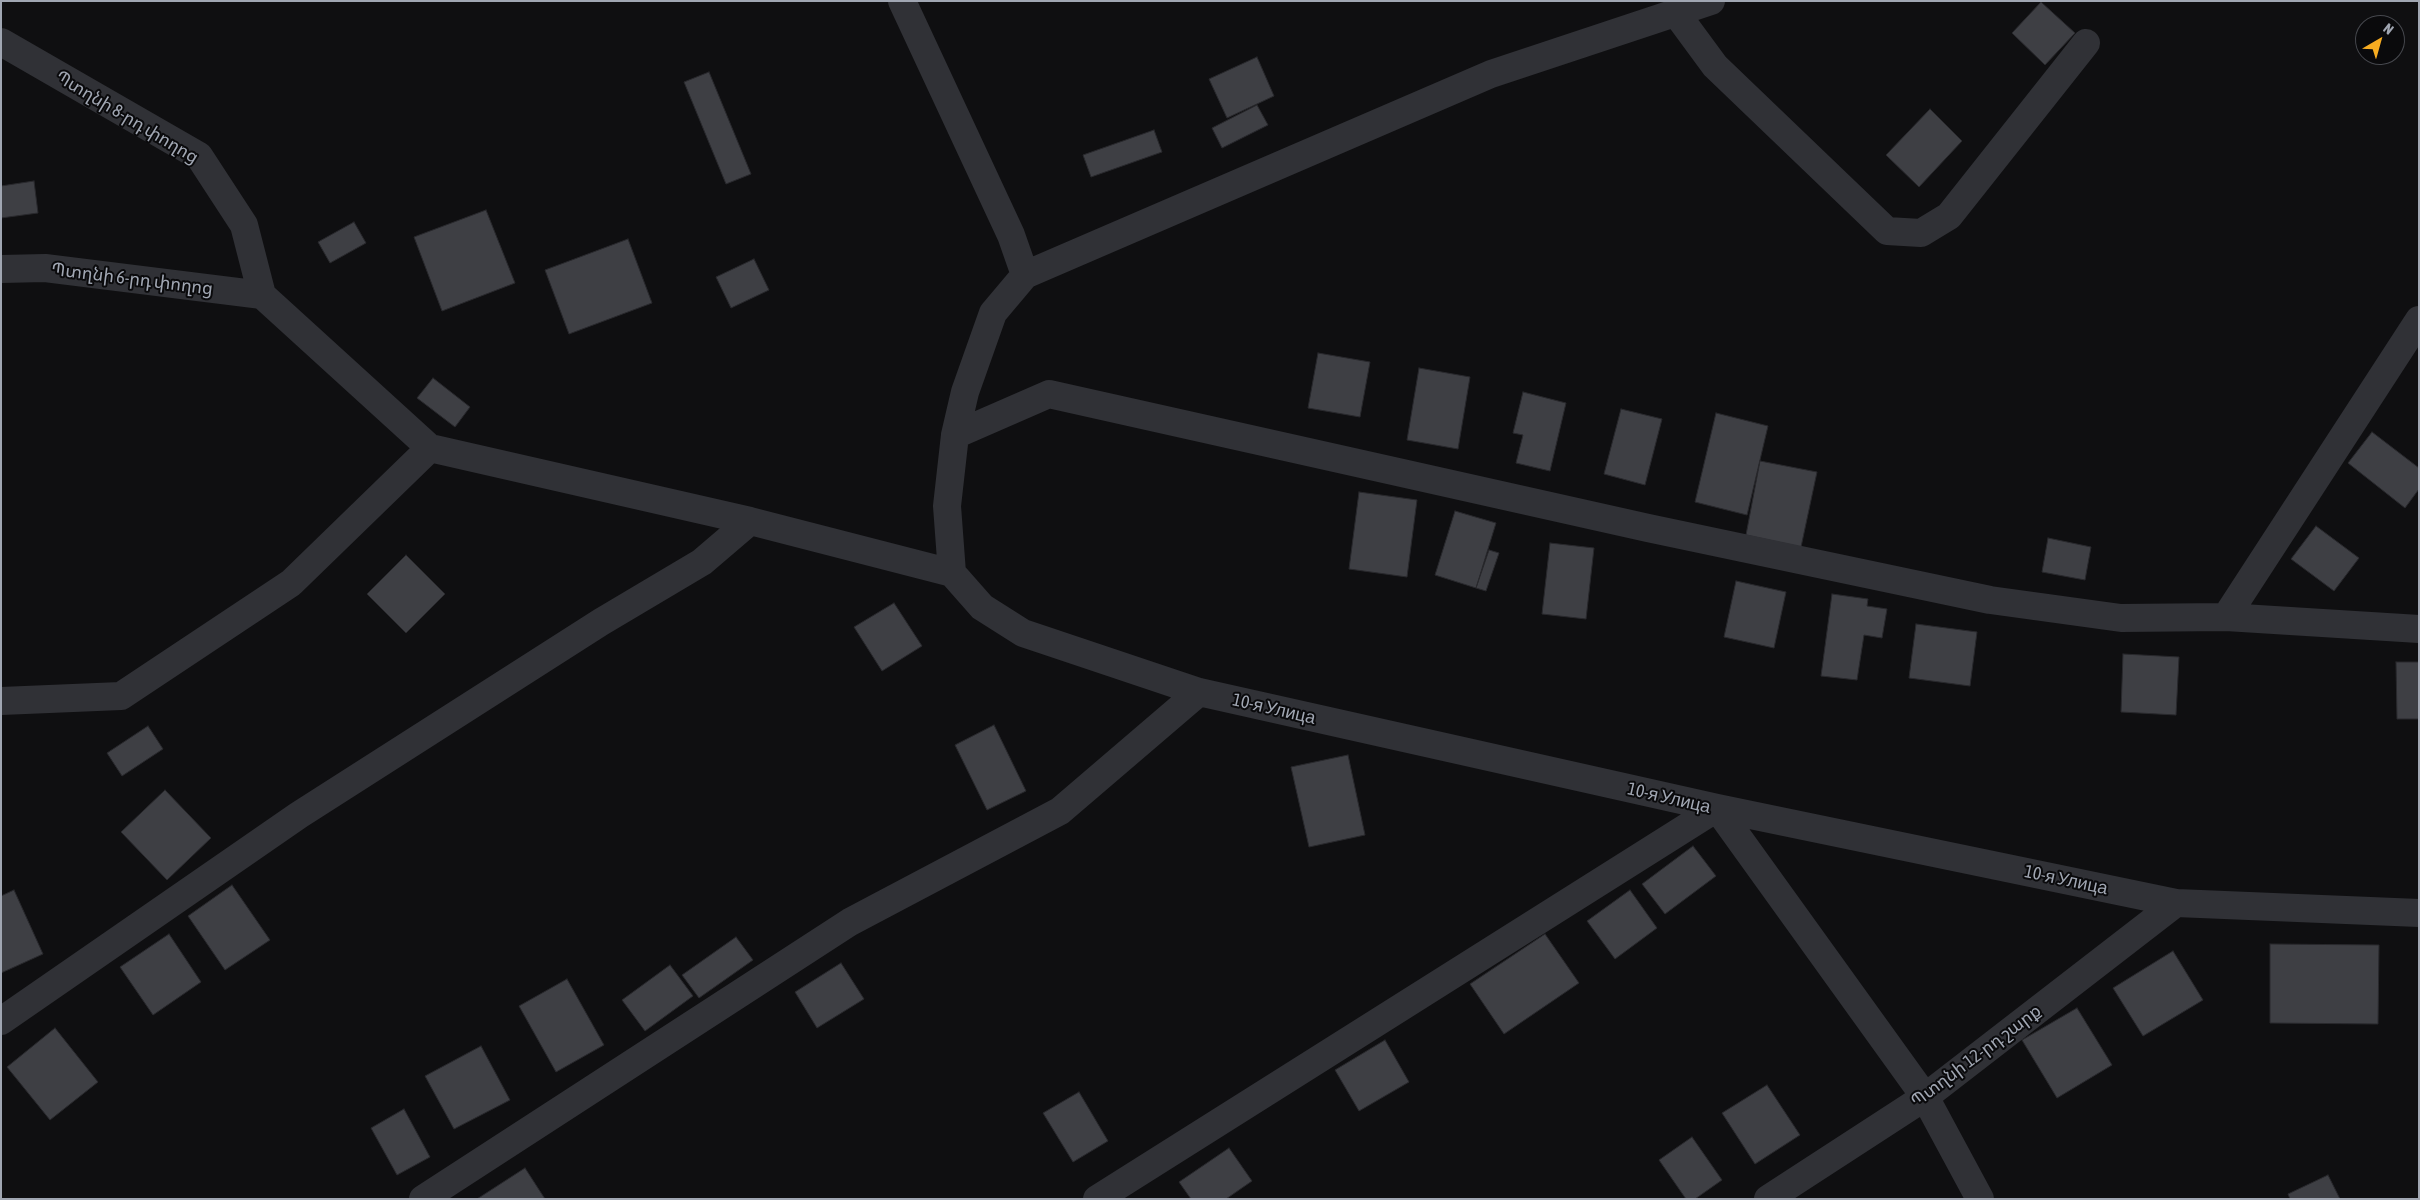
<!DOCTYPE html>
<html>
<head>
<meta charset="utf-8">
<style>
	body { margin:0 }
	#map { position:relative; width:2420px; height:1200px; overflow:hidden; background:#0f0f11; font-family:"Asap Condensed",sans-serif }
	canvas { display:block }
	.frame { position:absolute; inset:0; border:2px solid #a0a6b2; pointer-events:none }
	.north { position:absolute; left:2355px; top:15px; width:50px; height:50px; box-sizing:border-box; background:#0a0a0c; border:1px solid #46484e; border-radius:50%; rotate:38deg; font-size:14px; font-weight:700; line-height:20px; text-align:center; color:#a0a6b2 }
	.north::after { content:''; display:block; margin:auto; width:18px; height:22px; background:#f7ac21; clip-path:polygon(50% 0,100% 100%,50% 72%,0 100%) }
</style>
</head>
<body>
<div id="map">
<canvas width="2420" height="1200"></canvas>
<div class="frame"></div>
<div class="north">N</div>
</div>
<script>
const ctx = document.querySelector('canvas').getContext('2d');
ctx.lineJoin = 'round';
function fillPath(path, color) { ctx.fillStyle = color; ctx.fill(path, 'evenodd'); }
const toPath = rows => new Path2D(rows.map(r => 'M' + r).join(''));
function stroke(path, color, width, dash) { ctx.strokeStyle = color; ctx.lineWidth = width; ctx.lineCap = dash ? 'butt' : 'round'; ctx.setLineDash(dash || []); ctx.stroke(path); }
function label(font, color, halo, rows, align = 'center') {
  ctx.font = font + ' "Asap Condensed","Noto Sans Armenian",sans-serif'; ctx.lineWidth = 4; ctx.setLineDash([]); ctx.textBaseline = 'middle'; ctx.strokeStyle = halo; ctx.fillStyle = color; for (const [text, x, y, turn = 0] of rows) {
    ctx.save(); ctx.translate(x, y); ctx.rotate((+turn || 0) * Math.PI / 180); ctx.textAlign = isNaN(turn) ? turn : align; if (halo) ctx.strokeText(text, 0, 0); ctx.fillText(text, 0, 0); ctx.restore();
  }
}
const building = toPath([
	[2041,2,2075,33,2045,65,2012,33,2041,2],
	[1257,57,1274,96,1227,118,1209,79,1257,57],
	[709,72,751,174,726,184,684,82,709,72],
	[1257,105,1268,125,1222,148,1212,128,1257,105],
	[1930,109,1962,141,1919,187,1886,155,1930,109],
	[1154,130,1162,152,1091,177,1083,155,1154,130],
	[34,181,38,213,1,218,1,186,34,181],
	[486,210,515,283,442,311,414,237,486,210],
	[354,222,366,243,330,263,318,242,354,222],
	[628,239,652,303,569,334,545,270,628,239],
	[754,259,769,290,731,308,716,277,754,259],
	[1318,353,1370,362,1360,417,1308,408,1318,353],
	[1419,368,1470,377,1458,449,1407,440,1419,368],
	[433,378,470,407,455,427,417,398,433,378],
	[1523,392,1566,403,1550,471,1516,463,1523,435,1513,433,1523,392],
	[1621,409,1662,419,1645,485,1604,474,1621,409],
	[1716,413,1768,426,1747,515,1695,502,1716,413],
	[2372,432,2419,468,2419,489,2405,508,2348,463,2372,432],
	[1760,461,1817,472,1801,547,1746,535,1760,461],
	[1359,492,1417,500,1407,577,1349,569,1359,492],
	[1455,511,1496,523,1476,588,1435,575,1455,511],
	[2316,526,2359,558,2334,591,2291,559,2316,526],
	[2048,538,2091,547,2085,580,2042,572,2048,538],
	[1550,543,1594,548,1586,619,1542,614,1550,543],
	[1489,550,1499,553,1486,591,1476,588,1489,550],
	[406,555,445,594,406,633,367,594,406,555],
	[1736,581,1786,592,1774,648,1724,637,1736,581],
	[1832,594,1868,599,1867,606,1887,609,1882,638,1864,635,1857,680,1821,676,1832,594],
	[894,603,922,646,882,671,854,627,894,603],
	[1916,624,1977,632,1970,686,1909,678,1916,624],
	[2123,654,2179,657,2176,715,2121,712,2123,654],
	[2396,662,2419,662,2419,719,2397,719,2396,662],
	[994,725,1026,791,987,810,955,745,994,725],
	[148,726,163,749,122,776,107,753,148,726],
	[1348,755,1365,835,1309,847,1291,767,1348,755],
	[165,790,211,838,167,880,121,832,165,790],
	[1693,846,1716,876,1665,914,1642,884,1693,846],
	[232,885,270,940,225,970,188,916,232,885],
	[14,890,43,954,1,973,1,896,14,890],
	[1630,890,1657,928,1615,959,1587,921,1630,890],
	[169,934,201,982,153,1015,120,967,169,934],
	[1545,934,1579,983,1504,1034,1470,984,1545,934],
	[736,937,753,960,699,998,682,975,736,937],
	[2270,944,2379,945,2378,1024,2270,1023,2270,944],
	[2173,951,2203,1000,2143,1036,2113,988,2173,951],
	[841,963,864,999,817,1028,795,992,841,963],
	[670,965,693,996,645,1031,622,1000,670,965],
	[567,979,604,1045,556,1072,519,1006,567,979],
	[2077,1008,2112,1065,2057,1098,2022,1040,2077,1008],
	[55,1028,98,1082,50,1120,7,1067,55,1028],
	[1385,1040,1409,1082,1359,1111,1335,1070,1385,1040],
	[481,1046,510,1100,454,1129,425,1076,481,1046],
	[1767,1085,1800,1135,1755,1164,1722,1113,1767,1085],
	[1079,1092,1108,1141,1073,1162,1043,1113,1079,1092],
	[404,1109,430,1157,397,1175,371,1128,404,1109],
	[1692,1137,1722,1180,1695,1199,1686,1199,1659,1160,1692,1137],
	[1229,1148,1252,1181,1226,1199,1191,1199,1179,1182,1229,1148],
	[525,1168,545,1199,477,1199,525,1168],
	[2328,1175,2340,1199,2290,1199,2288,1194,2328,1175]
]);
const minor = toPath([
	[902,1,1011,235,1025,275],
	[1676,13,1715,66,1887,231,1921,233,1949,216,2086,43],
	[1,42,199,156,244,225,262,295],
	[1,269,45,268,262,295],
	[262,295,430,448],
	[955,435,1049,394,1648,528,1990,600,2121,618,2226,617,2419,629],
	[952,573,982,607,1023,633,1199,692,1717,808,2176,903,2419,913],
	[952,573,947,506,955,435,965,392,993,313,1025,275,1491,74,1711,1],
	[2226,617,2419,320],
	[1,701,121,696,291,583,430,448,750,521,952,573],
	[1,1021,299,815,601,622,702,562,750,521],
	[423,1199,850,922,1060,811,1199,692],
	[1097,1199,1717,808,1925,1097,1980,1199],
	[1768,1199,1925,1097,2176,903]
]);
const streetNames = [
	["Պտղնի 8-րդ փողոց",127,117,31],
	["Պտղնի 6-րդ փողոց",132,279,7],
	["10-я Улица",1274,709,13],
	["10-я Улица",1669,798,13],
	["10-я Улица",2066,880,12],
	["Պտղնի 12-րդ շարք",1976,1056,-37]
];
fillPath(building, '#3e3f44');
stroke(building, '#29292d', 1);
stroke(minor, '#303136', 28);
label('18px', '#a0a6b2', '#0a0a0c', streetNames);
</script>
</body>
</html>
